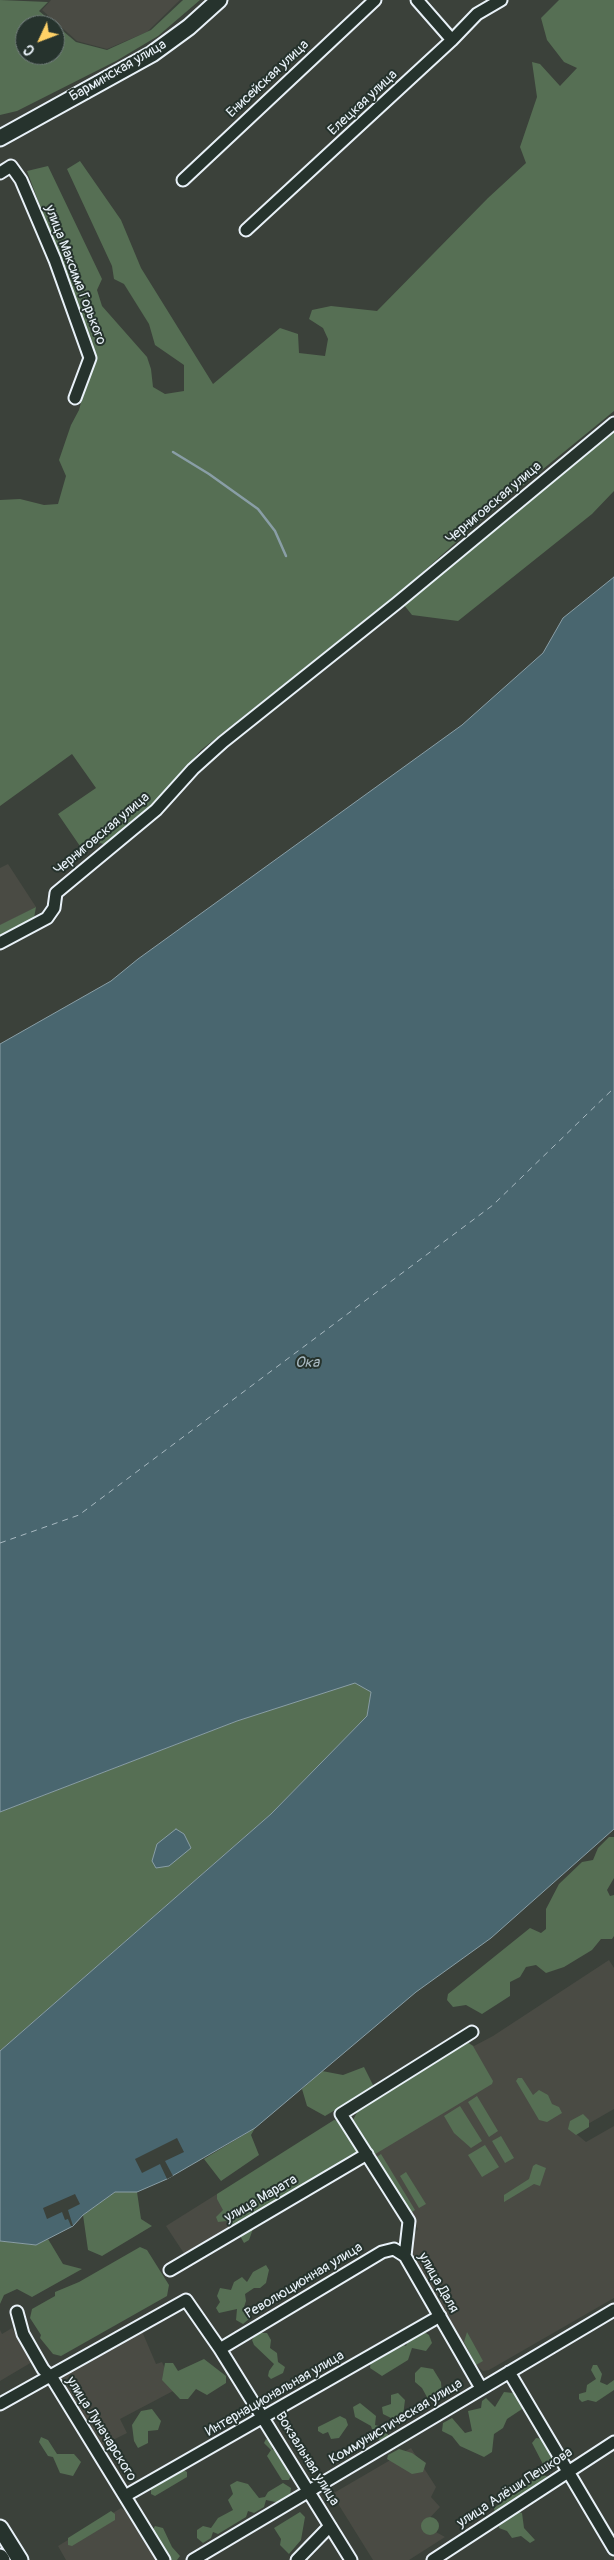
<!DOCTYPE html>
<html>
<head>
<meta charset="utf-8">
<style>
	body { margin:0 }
	#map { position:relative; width:614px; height:2560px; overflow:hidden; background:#3b413a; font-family:Pangolin,sans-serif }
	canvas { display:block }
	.north { position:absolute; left:15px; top:15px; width:50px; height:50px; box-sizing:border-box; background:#26332d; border:1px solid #747f7e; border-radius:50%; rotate:227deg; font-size:14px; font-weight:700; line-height:20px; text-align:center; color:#e8f1f8 }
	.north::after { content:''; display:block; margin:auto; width:18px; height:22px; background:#ffd166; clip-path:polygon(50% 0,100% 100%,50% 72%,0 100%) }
</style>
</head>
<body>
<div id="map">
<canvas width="614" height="2560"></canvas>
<div class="north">С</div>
</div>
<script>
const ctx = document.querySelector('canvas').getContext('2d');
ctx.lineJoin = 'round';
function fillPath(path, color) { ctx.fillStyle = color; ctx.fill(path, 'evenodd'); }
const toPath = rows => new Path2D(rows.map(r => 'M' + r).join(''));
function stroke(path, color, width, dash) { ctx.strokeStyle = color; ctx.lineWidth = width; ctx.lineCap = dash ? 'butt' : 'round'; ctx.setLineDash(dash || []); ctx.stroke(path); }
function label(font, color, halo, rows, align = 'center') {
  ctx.font = font + ' Pangolin,sans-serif'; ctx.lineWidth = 4; ctx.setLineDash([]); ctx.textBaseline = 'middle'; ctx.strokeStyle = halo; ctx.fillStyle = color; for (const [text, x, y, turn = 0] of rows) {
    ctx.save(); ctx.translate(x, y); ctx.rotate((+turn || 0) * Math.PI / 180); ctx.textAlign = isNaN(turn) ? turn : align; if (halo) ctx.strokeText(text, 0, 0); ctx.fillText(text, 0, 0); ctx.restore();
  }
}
const built = toPath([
	[51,0,180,0,147,32,107,49,77,41,42,10],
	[8,864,36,907,0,926,0,868],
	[609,1960,614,1968,614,2109,574,2132,586,2142,614,2126,614,2298,489,2370,483,2371,476,2365,410,2251,411,2237,418,2229,354,2128,353,2120,360,2107,467,2042,474,2046,493,2036],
	[217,2194,236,2224,185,2255,166,2226],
	[12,2328,32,2362,0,2381,0,2330,2,2334],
	[141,2329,156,2364,162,2362,175,2390,120,2419,127,2433,101,2446,61,2377,63,2373],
	[411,2448,436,2487,431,2497,440,2507,423,2525,445,2537,409,2560,373,2560,332,2494],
	[121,2508,126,2511,157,2560,66,2560,58,2546]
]);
const green = toPath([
	[0,0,48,2,39,11,76,42,107,50,151,30,183,0,200,0,158,36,116,61,17,111,0,115],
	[25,25,55,25,55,55,25,55],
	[559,0,614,0,614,411,482,519,406,587,201,750,148,811,107,845,100,843,86,851,82,849,58,814,96,788,72,754,0,806,0,500,20,499,44,505,58,504,66,476,59,460,71,425,79,410,88,376,96,357,27,171,48,166,102,279,97,290,102,306,147,357,151,369,153,387,165,394,184,391,184,365,155,345,149,324,124,284,114,279,112,266,67,169,80,161,121,220,141,268,213,384,280,328,298,334,299,353,325,356,328,339,323,328,309,319,312,310,331,306,377,311,488,198,526,163,520,147,537,97,532,62,540,64,560,86,577,68,564,62,547,40,541,18],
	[614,427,614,491,592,514,458,621,412,615,404,605],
	[36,907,34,918,0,936,0,925],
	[355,1682,371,1692,367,1716,271,1814,0,2051,0,1812,237,1721],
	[609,1837,614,1837,614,1878,607,1890,610,1896,614,1895,614,1936,612,1939,601,1939,592,1950,564,1967,546,1973,536,1965,526,1967,520,1977,510,1982,510,1996,482,2014,466,2005,453,2007,447,2000,448,1994,530,1928,541,1933,546,1929,546,1909,559,1884,582,1862,593,1860,598,1848],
	[462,2042,467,2042,473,2046,493,2081,492,2084,372,2156,354,2128,353,2120,360,2107],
	[364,2067,374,2087,325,2116,307,2106,302,2089,322,2071,343,2075],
	[518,2078,522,2078,533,2095,539,2090,548,2095,552,2104,559,2107,562,2113,547,2122,539,2120,516,2081],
	[477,2096,498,2131,489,2137,468,2102],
	[460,2106,482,2141,471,2148,454,2133,444,2116],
	[583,2114,589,2120,589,2127,576,2135,568,2129,570,2121],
	[334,2120,340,2121,358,2149,357,2155,329,2171,327,2170,302,2186,246,2218,253,2229,249,2240,244,2243,238,2232,231,2229,227,2221,218,2222,216,2217,223,2210,217,2199,217,2194],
	[255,2128,251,2135,259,2155,221,2181,204,2159],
	[501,2136,514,2158,505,2163,492,2141],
	[485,2145,499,2167,482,2177,468,2155],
	[381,2154,415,2210,409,2214,374,2159],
	[536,2164,546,2168,540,2186,534,2184,504,2202,504,2195,529,2179,533,2166],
	[406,2172,426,2204,419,2208,400,2176],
	[115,2192,137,2192,141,2219,152,2226,102,2256,88,2250,83,2215],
	[48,2239,63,2264,82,2269,32,2297,17,2289,4,2295,0,2304,0,2241,36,2245],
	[140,2247,147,2250,169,2285,167,2296,61,2356,53,2354,40,2338,41,2335,30,2318,32,2309,55,2296,55,2292,79,2282],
	[266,2265,269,2270,266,2283,260,2288,254,2288,245,2294,246,2301,243,2310,249,2319,243,2324,236,2320,237,2309,219,2313,216,2308,220,2302,217,2296,220,2288,231,2290,234,2282,242,2277,247,2282,253,2272],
	[421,2330,429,2335,432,2343,426,2351,412,2348,408,2360,382,2376,370,2368,371,2359,400,2343,406,2346,409,2337],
	[467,2332,483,2361,476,2365,464,2342],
	[257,2333,267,2333,271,2340,270,2348,277,2353,278,2362,285,2367,283,2373,271,2379,268,2376,269,2371,274,2364,254,2345,252,2340],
	[204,2359,226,2376,226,2383,207,2395,196,2389,188,2399,180,2399,162,2380,165,2363,173,2363,178,2371],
	[593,2365,597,2365,602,2374,600,2382,607,2385,614,2380,614,2390,596,2402,588,2400,582,2402,579,2399,579,2394,586,2392,587,2385,596,2379,591,2370],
	[421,2367,433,2369,441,2382,442,2395,434,2401,428,2399,422,2388,415,2382,415,2373],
	[504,2392,513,2393,522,2402,522,2409,507,2419,503,2428,494,2434,492,2452,484,2457,460,2446,452,2436,442,2431,443,2423,452,2418,465,2433,472,2431,468,2411,481,2408,482,2401,486,2398,495,2407],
	[398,2393,405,2400,403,2416,395,2420,383,2414,382,2407,391,2404,391,2395],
	[360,2403,376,2416,375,2425,382,2427,390,2437,386,2441,375,2439,371,2426,355,2417,353,2407],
	[152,2409,161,2421,158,2430,148,2431,148,2443,138,2448,134,2441,132,2425,141,2411],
	[340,2416,346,2419,348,2425,339,2438,331,2439,328,2432,323,2434,318,2431,318,2427],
	[41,2437,48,2440,57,2454,74,2454,81,2462,73,2476,60,2473,53,2457,48,2456,39,2442],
	[536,2438,543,2439,555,2462,553,2469,545,2468,532,2443],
	[266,2439,271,2441,272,2449,277,2452,291,2475,289,2480,282,2480,267,2456,271,2450,264,2443],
	[399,2449,412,2453,426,2463,423,2472,412,2474,387,2459,388,2455],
	[182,2469,187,2472,187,2477,155,2496,151,2494,151,2487],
	[542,2474,548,2477,547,2482,495,2514,494,2508],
	[237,2481,248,2484,259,2498,265,2497,268,2492,283,2483,291,2488,290,2496,280,2503,266,2500,264,2507,254,2513,248,2511,246,2517,218,2534,213,2532,211,2538,203,2543,197,2538,197,2530,203,2526,211,2528,218,2518,233,2510,228,2500,233,2494,230,2485],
	[111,2511,115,2514,115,2520,72,2546,68,2545,68,2538],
	[514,2511,522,2513,524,2528,535,2540,530,2543,521,2536,512,2538,507,2531,499,2528,500,2520,510,2519],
	[300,2512,305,2517,301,2540,289,2554,280,2545,281,2539,274,2528],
	'421 2526a9 9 0 1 1 18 0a9 9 0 1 1-18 0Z',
	[155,2526,163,2528,172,2547,180,2556,177,2560,167,2560,167,2552,161,2549,150,2534]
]);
const water = toPath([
	[614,577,614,1829,491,1938,416,1992,255,2128,167,2179,137,2192,115,2192,83,2215,73,2226,36,2245,0,2241,0,2051,271,1814,367,1716,371,1692,355,1683,237,1721,0,1812,0,1044,111,981,138,959,462,725,543,653,563,618,614,577],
	[176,1829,184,1834,191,1848,169,1866,156,1868,152,1861,157,1844,176,1829]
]);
const pier = toPath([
	[177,2138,184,2152,165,2161,173,2176,167,2179,160,2164,142,2173,135,2159],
	[75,2194,80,2204,68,2210,73,2226,71,2226,68,2219,65,2220,62,2212,47,2219,43,2208]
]);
const stream = toPath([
	[173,452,209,474,258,509,275,531,286,556]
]);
const ferry = toPath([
	[0,1543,79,1515,493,1205,614,1088]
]);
const street = toPath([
	[417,0,452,40],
	[0,173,11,166,21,180,55,260,90,358,75,398],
	[183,180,375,0],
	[246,230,452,40,477,14,501,0],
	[0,943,47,918,54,908,56,893,156,810,193,769,223,742,397,603,614,423],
	[472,2032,341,2114,409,2221,405,2256,481,2388],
	[170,2270,367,2154],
	[17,2312,23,2334,43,2369,54,2381,164,2560],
	[220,2349,382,2252,394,2249,405,2256],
	[509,2372,614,2549],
	[0,2404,186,2300,220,2349,351,2560],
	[125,2496,440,2316],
	[193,2560,614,2310],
	[297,2560,330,2526],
	[433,2560,614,2442]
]);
const secondary = toPath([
	[0,138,152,54,189,27,219,0],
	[0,2528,20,2560],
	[0,2557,2,2560]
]);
const streetNames = [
	["Барминская улица",118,71,-30],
	["Енисейская улица",268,79,-43],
	["Елецкая улица",363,103,-43],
	["улица Максима Горького",75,275,69],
	["Черниговская улица",494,503,-40],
	["Черниговская улица",102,834,-40],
	["улица Марата",261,2199,-30],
	["Революционная улица",304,2281,-31],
	["улица Даля",438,2283,60],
	["Интернациональная улица",275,2394,-30],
	["Коммунистическая улица",396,2422,-31],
	["улица Луначарского",101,2429,58],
	["Вокзальная улица",307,2459,58],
	["улица Алёши Пешкова",515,2488,-33]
];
const waterNames = [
	["Ока",307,1363]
];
fillPath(built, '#4a4b44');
fillPath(green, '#566f54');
fillPath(water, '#49666f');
stroke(water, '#899ea6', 1);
fillPath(pier, '#3b413a');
stroke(stream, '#899ea6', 2.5);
stroke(ferry, '#a8b9c1', 1, [6, 5]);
stroke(street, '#e8f1f8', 15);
stroke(secondary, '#e8f1f8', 19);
stroke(street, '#26332d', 11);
stroke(secondary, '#26332d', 15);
label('14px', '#e8f1f8', '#26332d', streetNames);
label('italic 15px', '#a8b9c1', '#26332d', waterNames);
</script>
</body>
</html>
